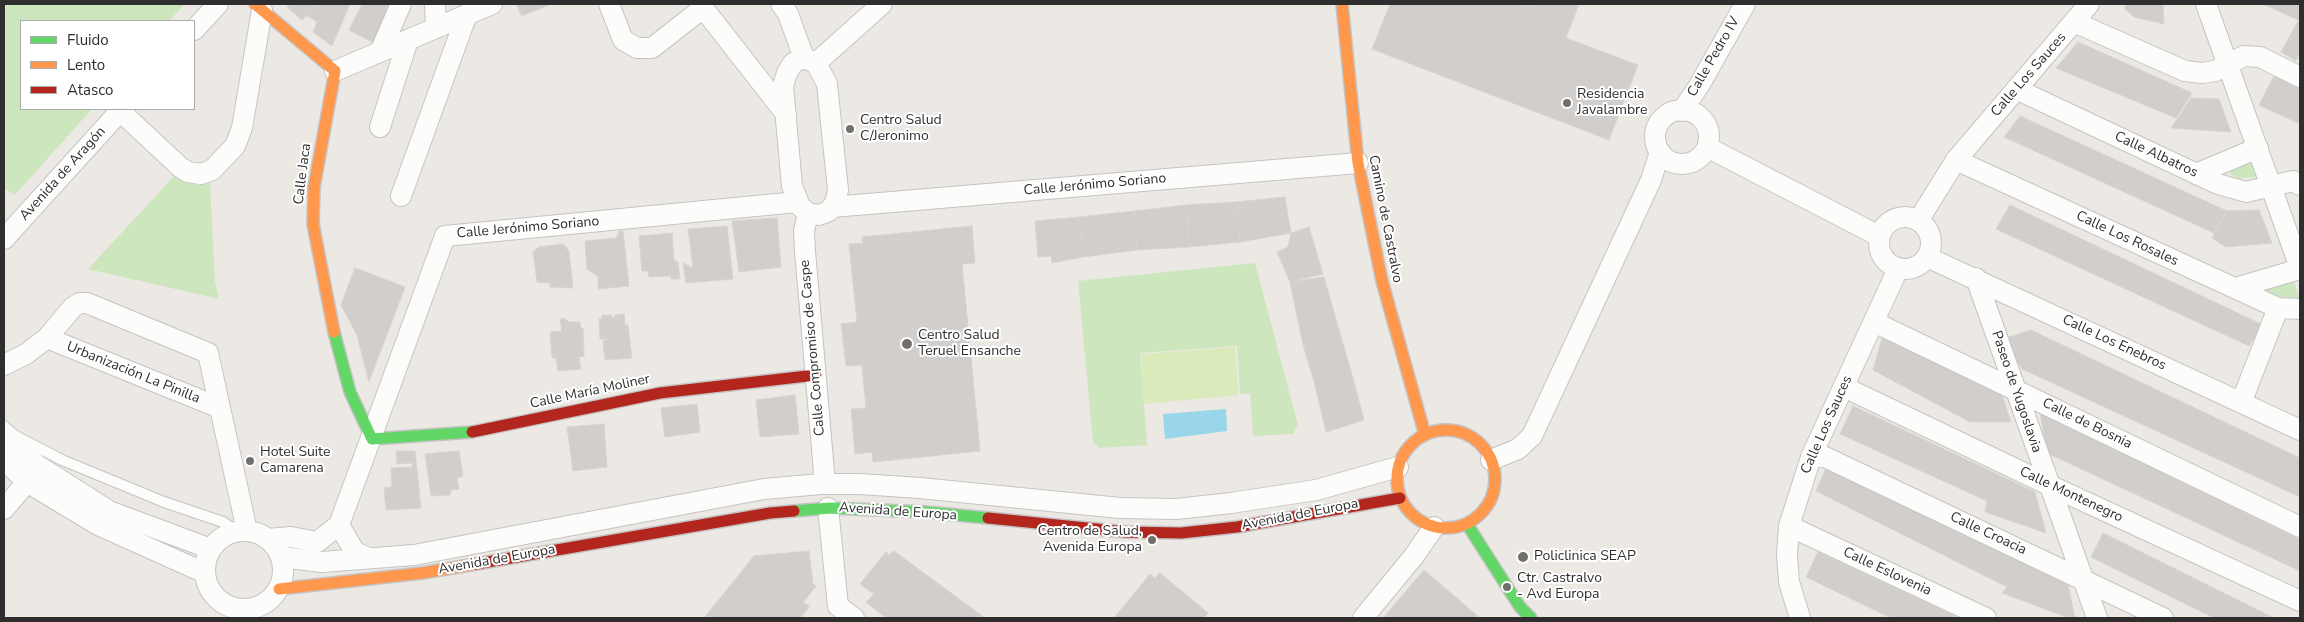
<!DOCTYPE html>
<html>
<head>
<meta charset="utf-8">
<style>
	body { margin:0 }
	#map { position:relative; width:2304px; height:622px; overflow:hidden; background:#ece8e4; font-family:"Nunito Sans",sans-serif }
	canvas { display:block }
	.frame { position:absolute; inset:0; border:5px solid #2e2e2e; pointer-events:none }
	.legend { position:absolute; left:20px; top:20px; width:175px; height:90px; box-sizing:border-box; background:#fff; border:1px solid #ababab; margin:0; padding:6px 9px; list-style:none; font-size:15px; color:#2e2e2e }
	.legend li { display:flex; align-items:center; gap:10px; height:25px }
	.legend b { width:25px; border:1px solid #ababab }
</style>
</head>
<body>
<div id="map">
<canvas width="2304" height="622"></canvas>
<div class="frame"></div>
<ul class="legend">
<li><b style="height:6px;background:#63d668"></b>Fluido</li>
<li><b style="height:6px;background:#ff974d"></b>Lento</li>
<li><b style="height:6px;background:#b3261e"></b>Atasco</li>
</ul>
</div>
<script>
const ctx = document.querySelector('canvas').getContext('2d');
ctx.lineJoin = 'round';
function fillPath(path, color) { ctx.fillStyle = color; ctx.fill(path, 'evenodd'); }
const toPath = rows => new Path2D(rows.map(r => 'M' + r).join(''));
function stroke(path, color, width, dash) { ctx.strokeStyle = color; ctx.lineWidth = width; ctx.lineCap = dash ? 'butt' : 'round'; ctx.setLineDash(dash || []); ctx.stroke(path); }
function label(font, color, halo, rows, align = 'center') {
  ctx.font = font + ' "Nunito Sans",sans-serif'; ctx.lineWidth = 4; ctx.setLineDash([]); ctx.textBaseline = 'middle'; ctx.strokeStyle = halo; ctx.fillStyle = color; for (const [text, x, y, turn = 0] of rows) {
    ctx.save(); ctx.translate(x, y); ctx.rotate((+turn || 0) * Math.PI / 180); ctx.textAlign = isNaN(turn) ? turn : align; if (halo) ctx.strokeText(text, 0, 0); ctx.fillText(text, 0, 0); ctx.restore();
  }
}
const green = toPath([
	[4,4,185,4,169,21,21,21,21,109,92,109,15,195,4,188],
	[2253,153,2260,176,2237,179,2222,166],
	[176,174,184,181,198,185,210,183,215,281,219,299,88,269],
	[1255,263,1298,425,1293,434,1253,436,1250,394,1240,394,1237,346,1140,353,1147,445,1099,448,1093,442,1078,281],
	[2292,275,2300,301,2292,302,2256,286]
]);
const pitch = toPath([
	[1235,347,1238,395,1143,404,1141,354]
]);
const water = toPath([
	[1226,409,1227,431,1165,439,1163,414]
]);
const building = toPath([
	[290,4,317,4,302,20,287,7,290,4],
	[317,4,350,4,332,46,313,32,317,22,306,15,317,4],
	[362,4,397,4,376,44,349,30,362,4],
	[516,4,548,4,549,5,522,16,516,4],
	[1390,4,1523,4,1530,6,1531,4,1579,4,1566,38,1638,65,1609,140,1372,49,1390,4],
	[2127,4,2163,4,2164,24,2134,17,2124,8,2127,4],
	[2263,4,2300,4,2300,21,2263,4],
	[2298,21,2300,22,2300,53,2296,61,2281,52,2298,21],
	[2078,42,2192,93,2176,118,2056,68,2078,42],
	[2274,76,2300,88,2300,124,2259,105,2274,76],
	[2191,98,2219,99,2231,132,2171,128,2191,98],
	[2020,116,2227,211,2214,233,2004,137,2020,116],
	[1285,197,1291,233,1240,242,1236,202,1285,197],
	[1236,202,1240,242,1189,247,1186,205,1236,202],
	[1186,205,1189,247,1137,250,1135,211,1186,205],
	[2010,205,2263,325,2249,346,1996,229,2010,205],
	[2259,210,2272,243,2226,247,2212,238,2227,211,2259,210],
	[1135,211,1137,250,1083,257,1079,217,1135,211],
	[1079,217,1083,257,1052,263,1051,256,1038,257,1035,221,1079,217],
	[777,218,781,267,739,272,732,221,777,218],
	[727,226,733,279,686,283,683,263,693,268,688,229,727,226],
	[972,226,975,263,962,264,980,451,873,462,872,452,855,454,851,409,866,408,862,365,846,366,841,324,857,322,849,244,863,243,862,237,972,226],
	[1309,227,1323,274,1290,282,1277,252,1288,247,1291,233,1309,227],
	[619,231,623,231,629,286,598,289,598,276,587,269,585,241,617,238,619,231],
	[672,233,674,260,678,262,680,279,671,279,670,276,649,277,648,271,642,271,639,236,672,233],
	[563,244,569,251,573,288,550,287,550,283,537,282,533,252,539,247,563,244],
	[355,268,405,287,369,382,357,335,341,305,355,268],
	[1324,277,1341,337,1303,345,1290,282,1324,277],
	[624,314,625,325,628,325,632,358,605,360,603,341,608,339,600,339,599,319,602,319,602,315,612,315,612,319,616,315,624,314],
	[563,318,570,322,580,322,581,329,583,328,584,356,579,357,581,369,558,371,556,358,552,358,550,332,562,331,560,320,563,318],
	[2031,330,2300,458,2300,497,2022,369,2003,339,2031,330],
	[1883,335,2000,389,2011,422,1970,422,1873,370,1883,335],
	[1341,337,1351,371,1314,381,1303,345,1341,337],
	[1351,371,1364,420,1326,432,1314,381,1351,371],
	[795,395,799,434,760,437,756,400,795,395],
	[697,404,700,432,665,437,661,408,697,404],
	[1853,406,2035,492,2046,533,1985,512,1987,501,1840,434,1853,406],
	[2040,413,2300,540,2300,571,2047,453,2040,413],
	[604,424,607,467,573,471,567,427,604,424],
	[396,451,415,451,421,508,386,510,384,488,392,487,391,468,413,467,412,463,397,464,396,451],
	[459,451,463,476,457,478,459,489,451,490,450,495,431,496,425,454,459,451],
	[1828,464,2067,581,2075,618,2069,618,2002,593,2007,587,1816,491,1828,464],
	[2103,533,2274,618,2214,618,2091,557,2103,533],
	[809,551,813,584,816,586,803,603,810,606,800,618,704,618,754,556,809,551],
	[894,551,985,618,886,618,866,602,874,594,860,584,886,552,889,555,894,551],
	[1818,552,1959,618,1891,618,1806,577,1818,552],
	[1424,570,1480,618,1383,618,1424,570],
	[1160,573,1208,613,1204,618,1114,618,1150,574,1155,578,1160,573]
]);
const lane = toPath([
	[4,426,14,435,62,460,164,502,223,522,237,532]
]);
const street = toPath([
	[435,4,436,28],
	[609,4,623,40,637,48,652,48,703,8],
	[700,4,786,114],
	[781,4,788,14,804,58],
	[2206,4,2300,268],
	[2074,22,2185,71,2202,73,2215,71,2244,56,2260,57,2300,77],
	[194,30,218,4],
	[380,52,401,4],
	[804,58,816,63,827,84,838,190,835,203,829,211,819,215,808,213,800,206,792,186,783,86,787,73,793,63,804,58],
	[816,63,882,4],
	[335,71,492,4],
	[2016,89,2218,184,2246,192,2293,181,2300,185],
	'1655 137a27 27 0 1 1 54 0a27 27 0 1 1-54 0Z',
	[120,111,180,167,188,172,201,174,212,170,235,146,242,128,262,10],
	[1682,111,1700,84,1745,4],
	[380,127,408,40],
	[1707,147,1879,236],
	[1956,160,2278,308,2300,309],
	[2196,174,2258,148],
	[401,196,467,14],
	[832,207,1358,163],
	[808,213,804,231,805,251,825,484],
	'1879 243a26 26 0 1 1 52 0a26 26 0 1 1-52 0Z',
	[1918,221,1956,160,2089,4],
	[4,239,122,109],
	[1927,257,2300,430],
	[1976,278,2097,618],
	[2235,288,2300,269],
	[1874,322,2300,527],
	[47,338,220,408],
	[4,365,26,354,47,338,73,307,80,303,87,303,208,353,247,531],
	[1844,387,2049,485,2300,601],
	[2241,403,2278,308],
	[4,436,37,465,109,511,211,549],
	[1811,457,1825,457,2163,618],
	[4,460,27,482,98,525,205,573],
	[1491,460,1518,449,1532,436,1651,180,1660,152],
	[828,508,838,606,854,618],
	[4,509,27,482],
	[339,525,355,552,369,558],
	[1789,526,1986,618],
	'205 570a39 39 0 1 1 78 0a39 39 0 1 1-78 0Z',
	[268,539,291,537,317,542,339,525,445,236,797,202],
	[281,557,322,562,414,555,764,489,821,484,860,484,920,488,1120,508,1176,509,1231,503,1316,490,1398,467],
	[1363,618,1414,556,1434,527],
	[1800,618,1789,582,1787,555,1789,526,1811,457,1898,269]
]);
const fast = toPath([
	[334,332,350,392,372,439,472,432],
	[794,511,830,508,926,512,988,518],
	[1467,524,1520,607,1531,618]
]);
const slow = toPath([
	[255,4,335,71,314,187,313,224,334,332],
	[1342,4,1358,163,1382,281,1425,435],
	'1397 479a49 49 0 1 1 98 0a49 49 0 1 1-98 0Z',
	[279,589,422,573,476,564]
]);
const jam = toPath([
	[472,432,660,393,816,375],
	[988,518,1126,532,1181,533,1237,527,1400,498],
	[476,564,770,513,794,511]
]);
const markers = [
	[1567,103,5,"#706f6e"],
	[850,129,5,"#706f6e"],
	[907,344,6,"#706f6e"],
	[250,461,5,"#706f6e"],
	[1152,540,5,"#706f6e"],
	[1523,557,6,"#706f6e"],
	[1507,587,5,"#706f6e"]
];
const streetNames = [
	["Calle Pedro IV",1714,57,-60],
	["Calle Los Sauces",2029,75,-49],
	["Calle Albatros",2156,155,25],
	["Avenida de Aragón",63,174,-48],
	["Calle Jaca",303,174,-83],
	["Calle Jerónimo Soriano",1095,185,-5],
	["Camino de Castralvo",1385,219,79],
	["Calle Jerónimo Soriano",528,228,-5],
	["Calle Los Rosales",2127,239,25],
	["Calle Los Enebros",2114,343,25],
	["Calle Compromiso de Caspe",813,348,-95],
	["Urbanización La Pinilla",133,373,22],
	["Calle María Moliner",590,392,-12],
	["Paseo de Yugoslavia",2016,392,71],
	["Calle de Bosnia",2087,424,26],
	["Calle Los Sauces",1827,425,-66],
	["Calle Montenegro",2071,495,25],
	["Avenida de Europa",898,512,4],
	["Avenida de Europa",1300,515,-11],
	["Calle Croacia",1988,534,25],
	["Avenida de Europa",497,560,-10],
	["Calle Eslovenia",1887,572,25]
];
const poiNames = [
	["Residencia",1577,95],
	["Javalambre",1577,111],
	["Centro Salud",860,121],
	["C/Jeronimo",860,137],
	["Centro Salud",918,336],
	["Teruel Ensanche",918,352],
	["Hotel Suite",260,453],
	["Camarena",260,469],
	["Centro de Salud,",1142,532,"right"],
	["Avenida Europa",1142,548,"right"],
	["Policlinica SEAP",1534,557],
	["Ctr. Castralvo",1517,579],
	["- Avd Europa",1517,595]
];
fillPath(green, '#cee6be');
fillPath(pitch, '#d9eabb');
fillPath(water, '#99d6ec');
fillPath(building, '#d1cecb');
stroke(building, '#d7d4d0', 1);
stroke(lane, '#c5c4c5', 12);
stroke(street, '#c5c4c5', 22);
stroke(fast, '#c5c4c5', 14);
stroke(slow, '#c5c4c5', 14);
stroke(jam, '#c5c4c5', 14);
stroke(lane, '#fcfcfb', 10);
stroke(street, '#fcfcfb', 20);
stroke(fast, '#63d668', 11);
stroke(slow, '#ff974d', 11);
stroke(jam, '#b3261e', 11);
for (const [x, y, r, color] of markers) { const dot = new Path2D(); dot.arc(x, y, r, 0, 2 * Math.PI); ctx.fillStyle = color; ctx.fill(dot); stroke(dot, '#fff', 2); }
label('14px', '#2e2e2e', '#fff', streetNames);
label('14px', '#2e2e2e', '#fff', poiNames, 'left');
</script>
</body>
</html>
